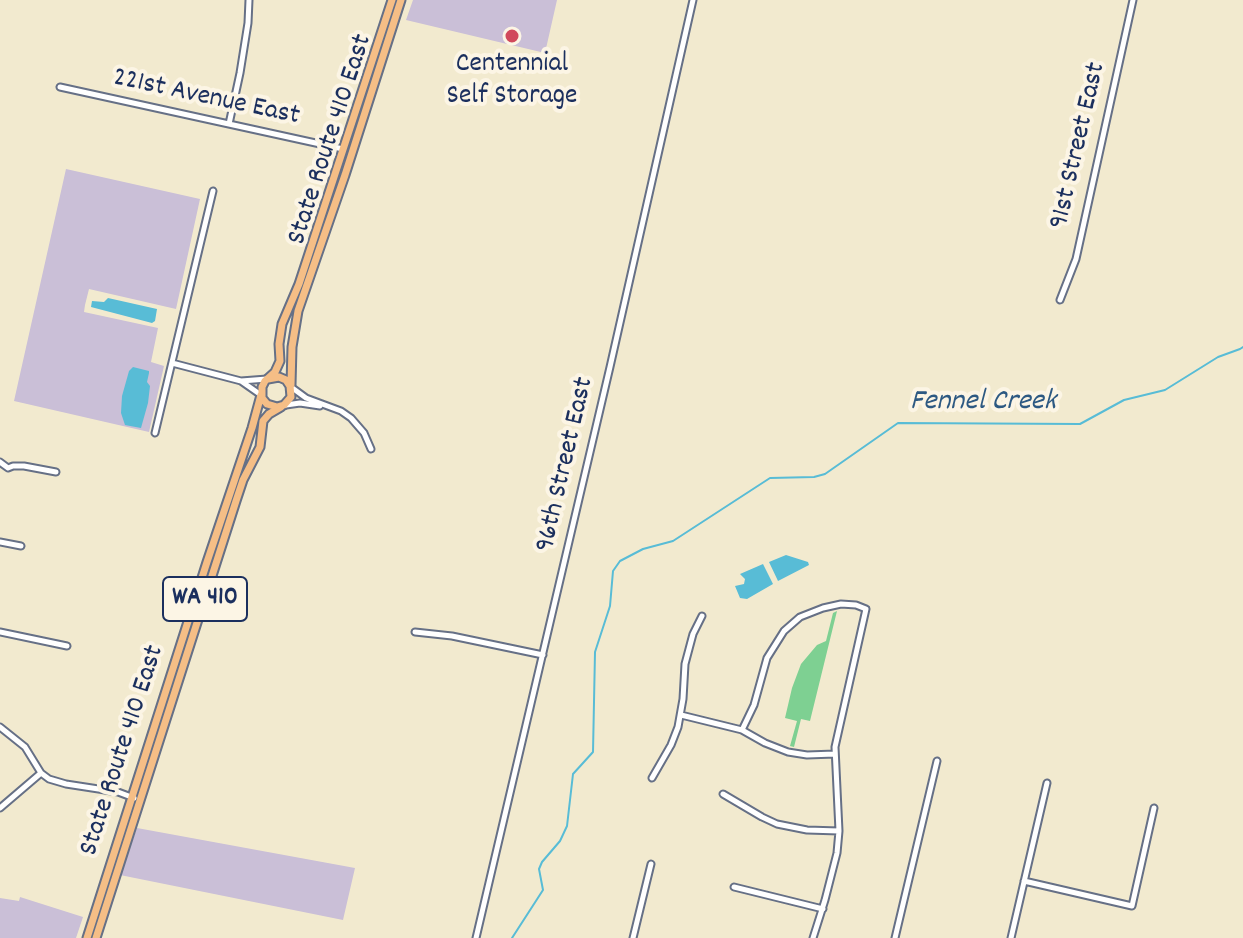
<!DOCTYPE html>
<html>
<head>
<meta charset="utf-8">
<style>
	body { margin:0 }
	canvas { display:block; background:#f2eacf }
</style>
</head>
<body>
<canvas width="1243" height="938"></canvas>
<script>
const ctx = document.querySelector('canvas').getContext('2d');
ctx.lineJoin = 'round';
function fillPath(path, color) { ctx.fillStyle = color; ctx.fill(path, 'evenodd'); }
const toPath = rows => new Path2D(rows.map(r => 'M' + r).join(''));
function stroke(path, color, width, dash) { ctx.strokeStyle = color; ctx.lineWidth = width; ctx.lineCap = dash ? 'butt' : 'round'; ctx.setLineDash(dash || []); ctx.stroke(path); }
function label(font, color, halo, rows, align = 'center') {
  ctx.font = font + ' Dekko,sans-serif'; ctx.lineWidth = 8; ctx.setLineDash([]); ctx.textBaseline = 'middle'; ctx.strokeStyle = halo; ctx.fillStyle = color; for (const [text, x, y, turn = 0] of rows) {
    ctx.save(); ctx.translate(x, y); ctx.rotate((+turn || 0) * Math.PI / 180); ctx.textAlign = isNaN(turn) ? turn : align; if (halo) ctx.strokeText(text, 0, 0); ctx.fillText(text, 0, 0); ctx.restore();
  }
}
const industrial = toPath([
	[413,0,557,0,545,53,406,20],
	[66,169,200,199,176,309,89,289,85,305,84,312,158,328,151,362,164,366,149,432,14,401],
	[137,828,355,868,343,920,120,875],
	[20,897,83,917,76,938,0,938,0,898,19,901]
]);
const green = toPath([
	[837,611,810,721,801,719,794,747,790,746,797,721,785,718,792,688,801,664,817,645,826,641,833,613]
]);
const water = toPath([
	[108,298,157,309,155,321,152,323,91,307,92,301,104,302],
	[133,367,149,371,149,373,147,382,150,386,148,403,141,428,125,425,121,413,122,396,129,371],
	[786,555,808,562,809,565,778,581,769,562],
	[763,564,773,584,747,599,740,598,735,586,744,584,745,579,740,574]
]);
const stream = toPath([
	[512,938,543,890,539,869,542,862,560,841,567,826,573,774,593,752,595,652,610,606,613,571,620,561,643,549,673,541,770,478,814,477,825,474,898,423,1080,424,1124,400,1165,390,1218,357,1240,349,1243,347]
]);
const minor = toPath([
	[60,87,343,149],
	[229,124,240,73,248,23,249,0],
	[1060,300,1076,259,1133,0],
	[172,363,241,381],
	[291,387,306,398,341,411,351,418,364,433,371,449],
	[261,395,241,381,267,379],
	[286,405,300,403,320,406],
	[155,433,213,191],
	[0,462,8,468,13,466,24,466,56,472],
	[0,542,21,546],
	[0,632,67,646],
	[415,632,452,636,543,655],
	[681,715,742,730,765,743,788,752,807,755,835,754],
	[0,727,25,747,41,773,49,779,66,784,118,792,134,798],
	[742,730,754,705,767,658,784,631,800,617,823,608,841,604,856,605,866,609,835,747,839,831,837,853,825,900,813,938],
	[652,778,671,745,678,727,683,699,685,664,693,634,702,616],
	[723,794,762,817,777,824,807,830,839,831],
	[0,808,41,773],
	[1024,881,1132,906,1154,808],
	[734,887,823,909],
	[476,938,610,367,693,0],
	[633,938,651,864],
	[895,938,937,761],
	[1011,938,1047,783]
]);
const primary = toPath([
	[268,379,279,377,286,380,290,386,291,397,284,405,277,407,267,404,262,398,262,387,265,381,275,372,280,361,279,344,282,324,299,284,392,0],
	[291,385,292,347,298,311,345,175,401,0],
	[87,938,207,562,252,428,261,395],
	[96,938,236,501,243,480,260,447,263,421,269,414,281,407]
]);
const markers = [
	[512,36,8,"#d1495b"]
];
const shields = [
	[205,599,84]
];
const shieldNames = [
	["WA 410",205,599]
];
const poiNames = [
	["Centennial",512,66],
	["Self Storage",512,98]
];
const streetNames = [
	["221st Avenue East",206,99,12],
	["State Route 410 East",332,140,-72],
	["91st Street East",1080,146,-77],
	["96th Street East",567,465,-77],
	["State Route 410 East",124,751,-72]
];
const waterNames = [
	["Fennel Creek",983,404]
];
fillPath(industrial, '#cabfd7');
fillPath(green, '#7ed092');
fillPath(water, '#58bcd6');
stroke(stream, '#58bcd6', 2);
stroke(minor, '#667086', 9);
stroke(primary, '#667086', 11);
stroke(minor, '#fff', 5);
stroke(primary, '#f5be86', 7);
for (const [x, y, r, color] of markers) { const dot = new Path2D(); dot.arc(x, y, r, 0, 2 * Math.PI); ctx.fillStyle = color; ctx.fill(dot); stroke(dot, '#fcf5e5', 3); }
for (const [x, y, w] of shields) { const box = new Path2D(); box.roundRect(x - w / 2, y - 22, w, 44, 6); ctx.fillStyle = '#fcf5e5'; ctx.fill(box); stroke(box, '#1b2f5e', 2); }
label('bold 26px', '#1b2f5e', null, shieldNames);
label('28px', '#1b2f5e', '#fcf5e5', poiNames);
label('28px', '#1b2f5e', '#fcf5e5', streetNames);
label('italic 30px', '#2d5982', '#fcf5e5', waterNames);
</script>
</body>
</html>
